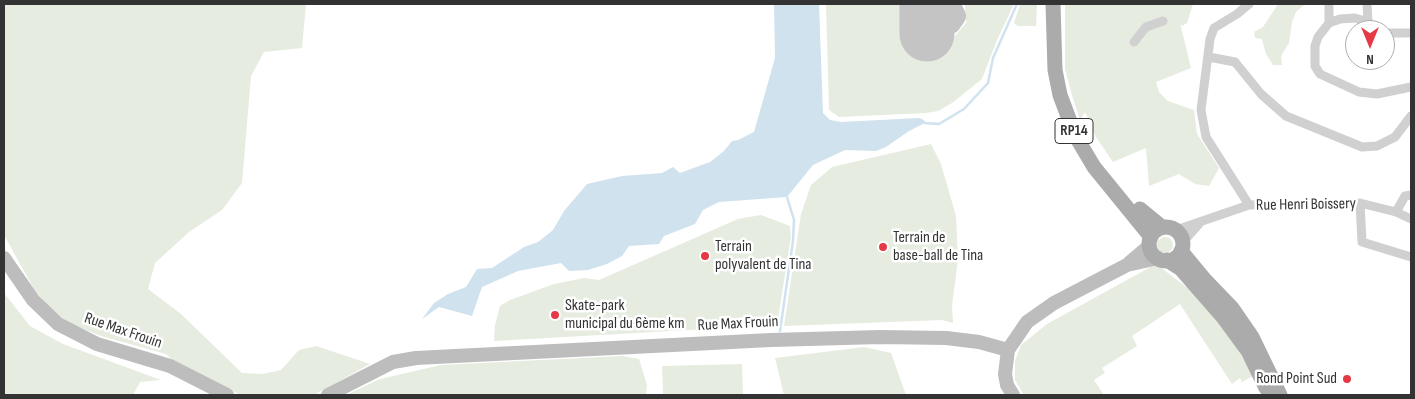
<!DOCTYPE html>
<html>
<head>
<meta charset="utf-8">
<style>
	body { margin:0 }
	#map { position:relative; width:1415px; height:399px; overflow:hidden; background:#fff; font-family:"Sofia Sans Condensed",sans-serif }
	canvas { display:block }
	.frame { position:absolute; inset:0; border:5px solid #333; pointer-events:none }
	.north { position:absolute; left:1345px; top:20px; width:50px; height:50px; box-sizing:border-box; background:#fff; border:1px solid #adadad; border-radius:50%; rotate:180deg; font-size:14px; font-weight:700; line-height:20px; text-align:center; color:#333 }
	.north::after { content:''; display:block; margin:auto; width:18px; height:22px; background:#e63946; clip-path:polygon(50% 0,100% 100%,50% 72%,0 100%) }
</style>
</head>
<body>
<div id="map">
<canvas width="1415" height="399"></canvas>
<div class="frame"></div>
<div class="north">N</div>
</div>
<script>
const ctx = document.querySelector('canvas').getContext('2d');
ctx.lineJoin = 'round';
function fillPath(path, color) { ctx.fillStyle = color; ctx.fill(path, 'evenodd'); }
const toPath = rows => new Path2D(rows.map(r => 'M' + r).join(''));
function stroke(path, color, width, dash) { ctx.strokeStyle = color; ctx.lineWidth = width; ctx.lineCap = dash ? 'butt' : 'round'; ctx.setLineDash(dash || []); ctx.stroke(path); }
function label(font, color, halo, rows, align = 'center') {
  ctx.font = font + ' "Sofia Sans Condensed",sans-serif'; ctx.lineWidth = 5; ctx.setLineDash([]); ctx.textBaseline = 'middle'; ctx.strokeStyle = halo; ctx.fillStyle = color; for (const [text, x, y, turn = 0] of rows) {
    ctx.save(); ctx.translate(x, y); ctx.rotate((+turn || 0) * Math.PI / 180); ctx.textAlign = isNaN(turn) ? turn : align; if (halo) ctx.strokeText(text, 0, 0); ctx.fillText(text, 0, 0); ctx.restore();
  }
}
const green = toPath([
	[4,4,306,4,302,48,264,52,251,76,242,183,222,210,189,232,155,263,148,289,181,314,242,373,263,374,281,370,299,350,316,346,370,364,314,395,240,395,176,363,166,354,101,336,68,323,50,308,35,291,4,235],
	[826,4,907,4,909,40,954,37,966,23,965,4,1014,4,997,40,982,79,952,103,938,111,926,113,839,117,829,110],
	[1020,4,1037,4,1036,26,1018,26,1014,23],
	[1065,4,1193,4,1187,23,1182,26,1180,23,1191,68,1156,82,1159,92,1168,101,1194,110,1197,134,1219,168,1209,186,1195,184,1179,174,1149,186,1146,148,1113,162,1096,137,1085,112,1080,120,1072,95,1065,69],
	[1278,4,1316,4,1304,5,1296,12,1292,22,1289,43,1281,56,1282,65,1273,65,1266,54,1262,39,1255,38,1254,32,1263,27],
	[931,144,941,164,956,216,958,259,952,306,953,323,942,320,784,326,801,214,811,185,832,167],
	[761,215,790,226,791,237,777,325,494,341,495,325,500,306,510,300,554,284,584,278,599,280,738,219],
	'1157 245a8 8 0 1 1 16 0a8 8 0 1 1-16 0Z',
	[1156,264,1189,289,1218,322,1237,347,1253,376,1242,382,1240,378,1232,384,1180,304,1132,336,1137,346,1102,368,1105,373,1094,380,1104,395,1024,395,1015,380,1015,361,1021,345,1047,324],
	[4,293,30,326,63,344,161,380,140,382,133,395,4,395],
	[864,347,891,353,906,395,784,395,775,358],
	[622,356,639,359,647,385,646,395,346,395,380,379,441,365],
	[742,364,743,395,663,395,662,366]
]);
const water = toPath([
	[774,4,819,4,823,113,830,120,841,122,919,118,924,120,925,123,909,131,886,147,876,151,845,150,813,165,787,197,719,202,703,210,695,224,664,236,659,244,629,246,622,256,607,264,588,270,569,271,561,263,518,271,482,287,472,316,439,307,422,319,434,303,448,294,466,287,477,269,492,268,524,247,538,242,553,230,564,211,587,184,622,176,662,173,673,167,680,173,710,162,724,151,732,141,738,140,754,132,775,58]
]);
const stream = toPath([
	[925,123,939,124,964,109,988,83,993,58,1017,4],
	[780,331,793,241,794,220,787,197]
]);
const taxiway = toPath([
	[922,4,922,10,926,20,933,25,941,27,950,23,955,16,949,4]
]);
const runway = toPath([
	[927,4,927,34]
]);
const street = toPath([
	[1329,4,1329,23],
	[1367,4,1368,22],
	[1378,30,1368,22,1355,18,1340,19,1329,23,1318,37,1315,46,1315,66,1320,74,1359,92,1377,94,1411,87],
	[1385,33,1411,33],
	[1134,42,1146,27,1163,21],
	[1209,57,1235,62,1261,94,1286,116,1362,147,1377,146,1395,137,1411,116],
	[1360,203,1362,242,1411,257],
	[1249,205,1206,137,1201,110,1210,39,1214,28,1237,14,1249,4],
	[1396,212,1405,196,1411,195],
	[1176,230,1249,205,1360,203,1396,212,1411,219],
	[1183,242,1199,224]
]);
const secondary = toPath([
	[4,258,33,300,58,324,97,344,170,366,227,395],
	[1129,263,1149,246],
	[328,395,393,362,416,358,771,340,881,337,946,338,979,342,1008,350],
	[1013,395,1007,385,1005,374,1008,350,1027,322,1054,303,1127,265,1158,258]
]);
const primary = toPath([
	[1053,4,1055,70,1060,95,1069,119,1078,140,1094,167,1151,237],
	[1140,209,1162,227],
	'1149 244a17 17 0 1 1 34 0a17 17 0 1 1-34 0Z',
	[1181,251,1205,280,1232,308,1252,337,1280,395],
	[1167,260,1181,269,1223,317,1248,351,1266,388]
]);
const markers = [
	[883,247,5,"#e63946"],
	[705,256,5,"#e63946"],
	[555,315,5,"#e63946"],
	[1347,379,5,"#e63946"]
];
const shields = [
	[1074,131,38]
];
const shieldNames = [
	["RP14",1074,131]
];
const streetNames = [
	["Rue Henri Boissery",1306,205,-1],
	["Rue Max Frouin",738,324,-3],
	["Rue Max Frouin",123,331,19]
];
const poiNames = [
	["Terrain de",893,238],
	["base-ball de Tina",893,256],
	["Terrain",715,247],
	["polyvalent de Tina",715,265],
	["Skate-park",565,306],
	["municipal du 6ème km",565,324],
	["Rond Point Sud",1337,379,"right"]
];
fillPath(green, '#e6ecdf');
fillPath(water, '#cfe2ee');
stroke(stream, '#cfe2ee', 2.5);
stroke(taxiway, '#c4c4c4', 22);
stroke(runway, '#c4c4c4', 55);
stroke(street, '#d0d0d0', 9);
stroke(secondary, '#bdbdbd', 14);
stroke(primary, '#ababab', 15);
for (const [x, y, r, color] of markers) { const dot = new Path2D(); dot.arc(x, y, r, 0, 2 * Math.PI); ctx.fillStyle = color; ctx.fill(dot); stroke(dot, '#fff', 2); }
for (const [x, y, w] of shields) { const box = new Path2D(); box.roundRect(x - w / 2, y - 12.5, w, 25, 4); ctx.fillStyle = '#fff'; ctx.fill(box); stroke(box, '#333', 1); }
label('bold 15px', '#333', null, shieldNames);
label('16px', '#333', '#fff', streetNames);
label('16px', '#333', '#fff', poiNames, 'left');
</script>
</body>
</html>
